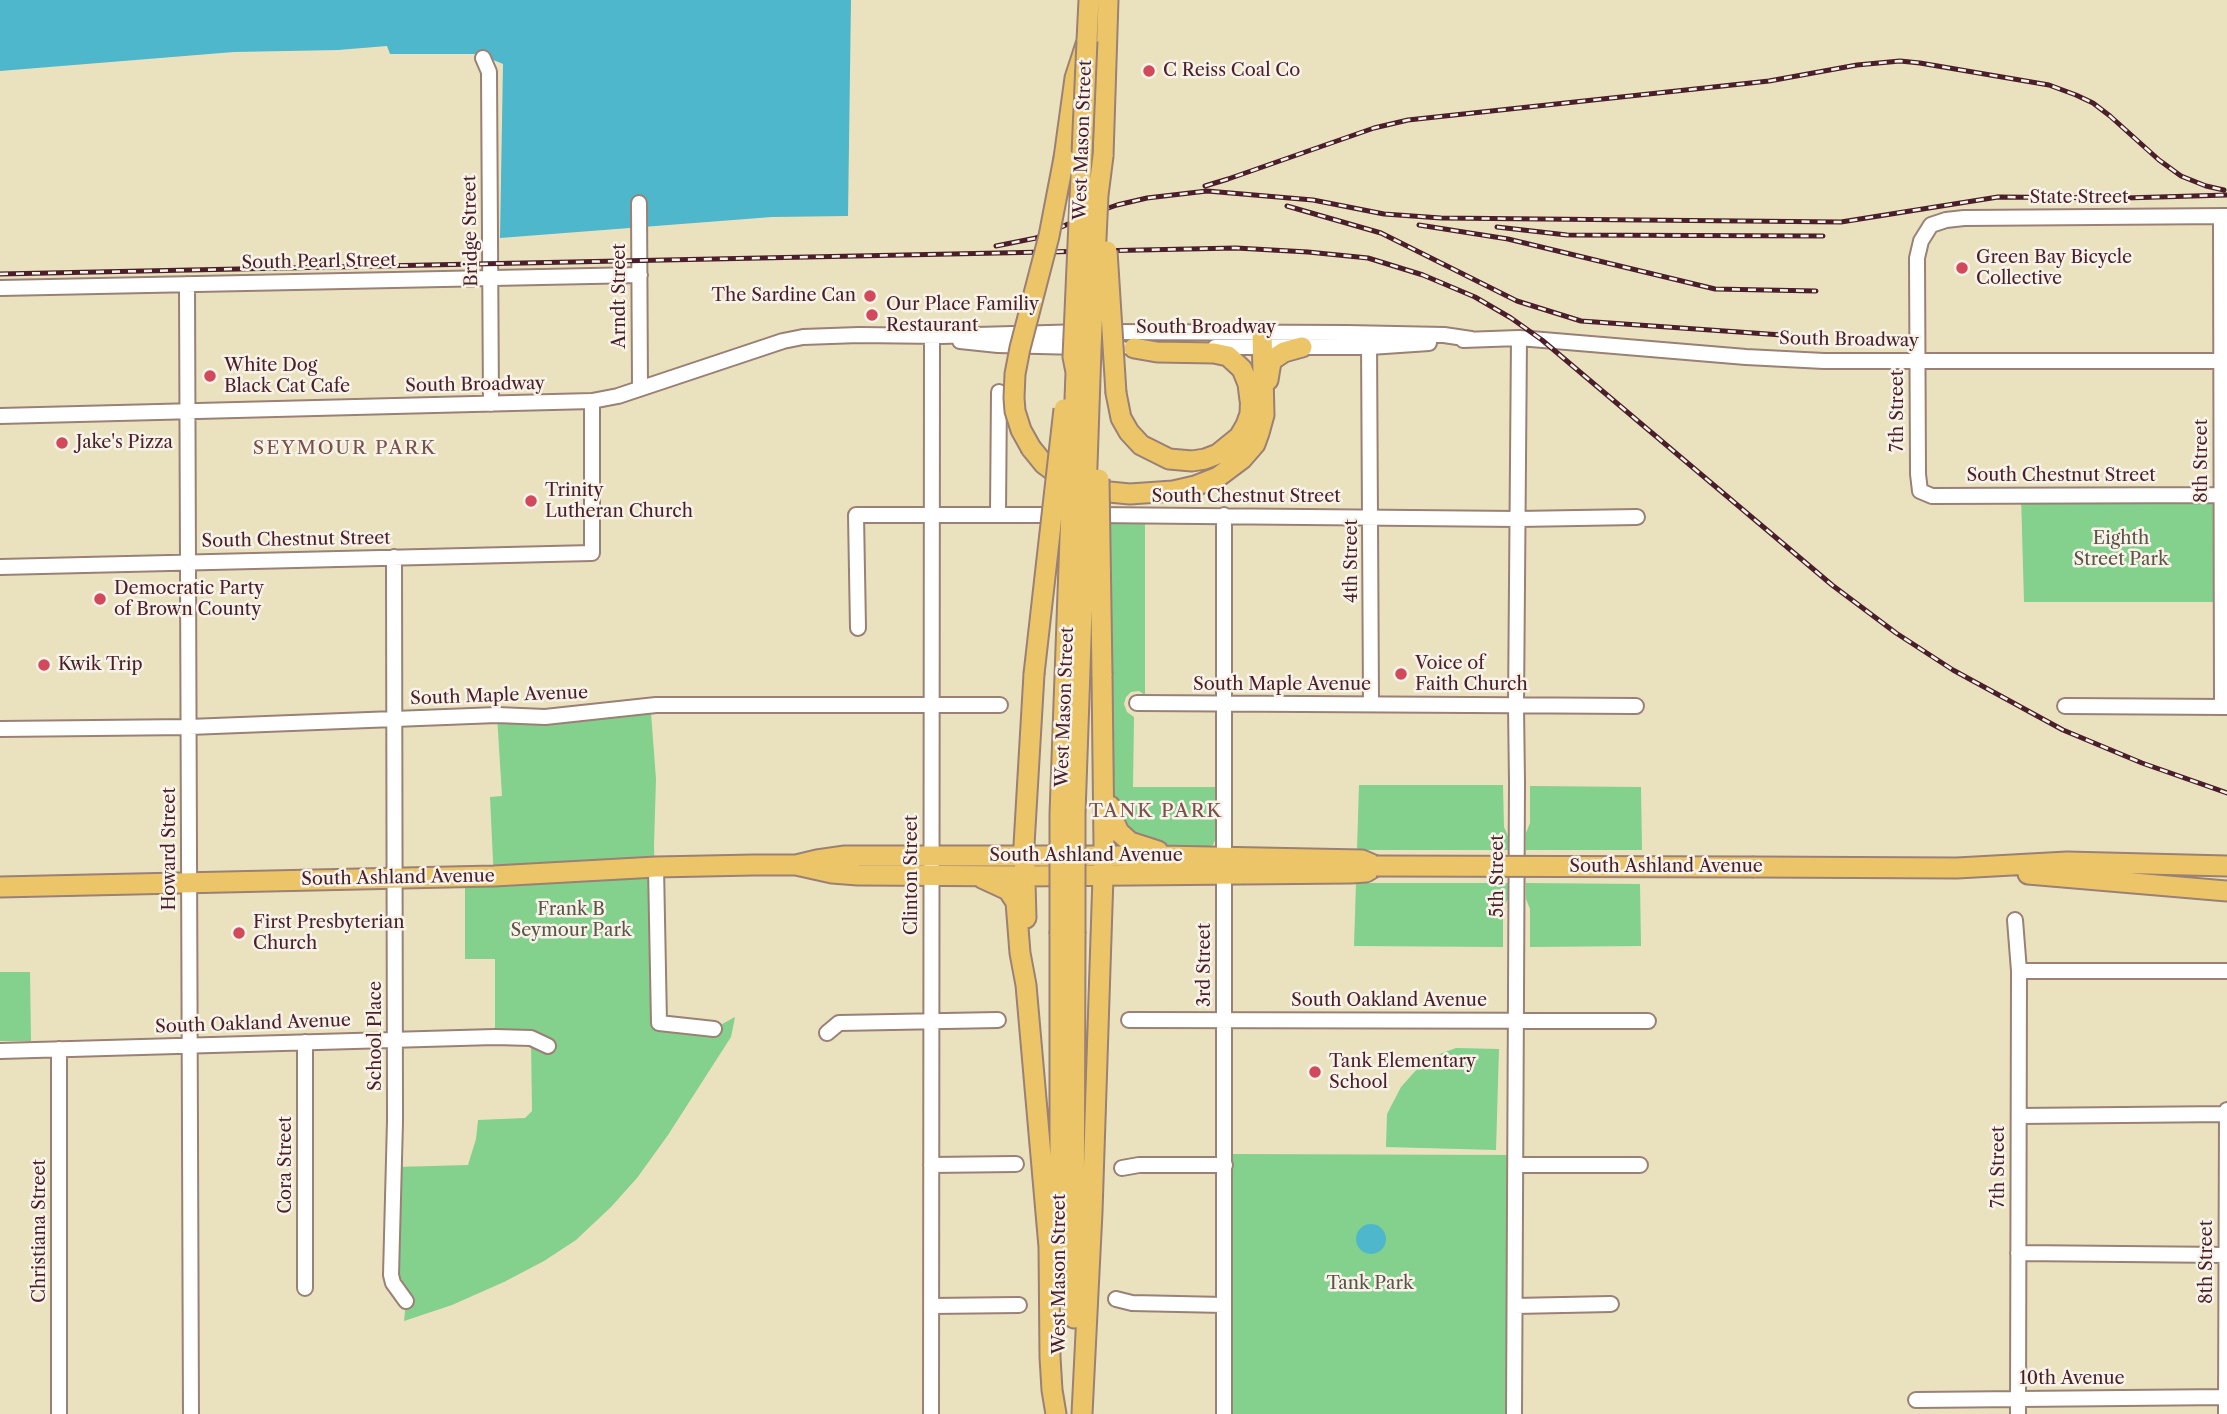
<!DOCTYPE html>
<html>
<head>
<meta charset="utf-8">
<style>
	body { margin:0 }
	canvas { display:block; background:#eae1bf }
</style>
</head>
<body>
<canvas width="2227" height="1414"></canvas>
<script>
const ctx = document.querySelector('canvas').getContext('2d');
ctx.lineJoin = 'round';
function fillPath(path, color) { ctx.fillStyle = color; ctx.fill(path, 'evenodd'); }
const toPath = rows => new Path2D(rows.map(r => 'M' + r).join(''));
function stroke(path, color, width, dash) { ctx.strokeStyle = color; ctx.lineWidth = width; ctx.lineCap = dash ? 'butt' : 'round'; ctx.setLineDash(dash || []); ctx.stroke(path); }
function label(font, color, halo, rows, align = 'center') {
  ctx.font = font + ' "Libre Caslon Text",serif'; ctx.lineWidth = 5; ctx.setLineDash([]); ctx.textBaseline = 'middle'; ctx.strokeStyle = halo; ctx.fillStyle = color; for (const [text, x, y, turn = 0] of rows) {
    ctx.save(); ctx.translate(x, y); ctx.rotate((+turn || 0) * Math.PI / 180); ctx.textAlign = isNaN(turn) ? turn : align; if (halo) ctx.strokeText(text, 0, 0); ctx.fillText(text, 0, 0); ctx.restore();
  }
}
const green = toPath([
	[2021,495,2222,495,2221,602,2024,602],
	[1145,522,1145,695,1139,691,1131,692,1126,697,1124,704,1127,712,1134,717,1133,787,1216,787,1216,838,1213,845,1206,849,1155,844,1127,833,1114,800,1108,724,1105,523],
	[595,712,651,713,656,779,654,845,659,1023,713,1029,735,1017,731,1037,668,1135,637,1178,611,1207,576,1240,544,1261,504,1282,452,1305,404,1321,406,1301,393,1283,395,1167,468,1165,476,1139,478,1120,525,1118,532,1111,531,1038,495,1037,495,959,465,959,465,885,494,882,490,797,502,796,497,715],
	[1359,785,1503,785,1504,827,1508,836,1508,850,1357,850],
	[1530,786,1641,787,1642,850,1526,850,1526,833,1530,823],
	[1356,883,1508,883,1508,899,1503,908,1503,947,1354,946],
	[1526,883,1640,884,1641,946,1530,947,1530,909,1526,899],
	[0,972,30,972,31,1041,0,1041],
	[1456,1048,1499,1049,1496,1150,1386,1147,1387,1114,1401,1087,1426,1059],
	[1225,1154,1516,1155,1514,1414,1224,1414]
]);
const water = toPath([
	[0,0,851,0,848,216,772,217,500,238,503,64,479,54,390,54,387,46,338,50,234,52,0,71],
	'1356 1239a15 15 0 1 1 30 0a15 15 0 1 1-30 0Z'
]);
const minor = toPath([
	[483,58,489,72,491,404],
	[639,203,640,388],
	[2221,216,2222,707],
	[187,284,191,1414],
	[0,288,640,275],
	[1104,332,1347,333,1444,335,1471,339],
	[1369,338,1371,704],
	[1463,340,1519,338,1746,357,1824,361,2227,361],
	[960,341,998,345,1121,348],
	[1215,347,1370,347,1429,343],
	[0,416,592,401,618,396,783,341,803,337,859,335,941,336,1084,332],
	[2222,495,1932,496,1920,491,1918,474,1917,258,1921,241,1931,225,1946,220,1964,218,2227,216],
	[998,514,999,392],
	[1092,515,1518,519,1637,517],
	[394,557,395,1121,391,1275,393,1283,406,1301],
	[0,567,592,553,592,401],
	[858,628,856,515,1061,515],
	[1137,703,1636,706],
	[2065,706,2227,707],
	[0,729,189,727,497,715,545,717,656,705,1000,705],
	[656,867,659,1023,714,1029],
	[2015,920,2019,971,2018,1414],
	[2019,971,2227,971],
	[1129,1020,1648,1021],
	[827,1033,839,1023,998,1020],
	[0,1051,495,1037,531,1038,548,1046],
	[2019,1116,2227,1114],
	[931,1165,1016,1164],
	[1516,1165,1640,1165],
	[1122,1168,1139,1165,1225,1165],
	[2018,1253,2227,1255],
	[305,1288,305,1042],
	[1116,1299,1132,1303,1224,1305],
	[931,1306,1019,1305],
	[1515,1306,1611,1304],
	[1916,1400,2227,1397],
	[59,1414,59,1049],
	[931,1414,932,336],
	[1224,1414,1224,515],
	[1514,1414,1517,783,1516,706,1519,338],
	[2226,1414,2227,1110]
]);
const major = toPath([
	[1103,156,1108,0],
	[1064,158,1075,78,1087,41,1089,0],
	[1134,348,1157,352,1214,353,1228,356,1242,369,1248,384,1250,400],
	[1268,380,1271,362,1275,358,1284,352,1302,347],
	[1116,393,1121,418,1129,432,1141,445,1169,459,1192,461,1205,459,1218,454,1239,437,1246,425,1250,414,1251,386],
	[1031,448,1044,464,1063,478,1087,489,1099,491,1130,494,1173,491,1195,486,1218,477,1242,459,1255,444,1259,433,1264,415,1262,332],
	[1110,806,1112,817,1119,832,1130,842,1158,851],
	[1754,867,1957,868,2067,862,2227,866],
	[2028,874,2227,891],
	[982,878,1008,890,1016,902,1020,953,1026,985,1049,1247,1050,1357,1052,1390,1056,1414],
	[0,887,494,876,656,867,754,865,796,865,832,873,858,875,1024,876,1351,873,1366,872,1376,866,1362,860,1160,856,845,856,817,860,796,865],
	[1026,918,1024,845,1034,674],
	[1060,1245,1060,934],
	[1074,1318,1075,934],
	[1082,1414,1092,1212,1104,846,1102,674]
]);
const rail = toPath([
	[1205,186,1228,179,1374,128,1408,120,1769,81,1857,65,1900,61,1920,63,2049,85,2076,95,2093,103,2110,116,2159,160,2181,176,2206,186,2224,190],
	[1287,206,1381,233,1517,301,1581,321,1825,338],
	[1419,225,1508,239,1715,289,1816,291],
	[1497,227,1567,235,1823,236],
	[996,246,1036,238,1091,214,1117,205,1147,198,1207,191,1313,200,1384,214,1441,218,1841,222,1998,197,2125,198,2227,195],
	[0,274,1236,248,1308,252,1368,258,1423,275,1475,297,1511,318,1542,340,1832,585,1896,633,1953,670,2063,730,2142,763,2227,793]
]);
const majorBridge = toPath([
	[1107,251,1116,393],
	[1031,448,1021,430,1015,411,1014,398,1015,374,1020,348,1049,236,1064,158],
	[1099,479,1102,674],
	[1034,674,1064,409],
	[1376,866,1754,867],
	[1060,934,1060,814,1076,372,1073,357,1087,41],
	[1075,934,1075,814,1091,349,1098,195,1103,156]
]);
const markers = [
	[1149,71,7,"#d1495b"],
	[1962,268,7,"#d1495b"],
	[870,296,7,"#d1495b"],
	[872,315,7,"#d1495b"],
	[210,376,7,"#d1495b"],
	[62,443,7,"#d1495b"],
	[531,501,7,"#d1495b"],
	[100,599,7,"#d1495b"],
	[44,665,7,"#d1495b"],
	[1401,674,7,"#d1495b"],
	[239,933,7,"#d1495b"],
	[1315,1072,7,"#d1495b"]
];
const poiNames = [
	["C Reiss Coal Co",1163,71],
	["Green Bay Bicycle",1976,258],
	["Collective",1976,279],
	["The Sardine Can",856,296,"right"],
	["Our Place Familiy",886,305],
	["Restaurant",886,326],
	["White Dog",224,366],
	["Black Cat Cafe",224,387],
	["Jake's Pizza",76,443],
	["Trinity",545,491],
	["Lutheran Church",545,512],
	["Democratic Party",114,589],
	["of Brown County",114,610],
	["Voice of",1415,664],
	["Faith Church",1415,685],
	["Kwik Trip",58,665],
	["First Presbyterian",253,923],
	["Church",253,944],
	["Tank Elementary",1329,1062],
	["School",1329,1083]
];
const streetNames = [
	["West Mason Street",1083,140,-88],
	["State Street",2079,198],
	["Bridge Street",471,231,-91],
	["South Pearl Street",319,262,-1],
	["Arndt Street",620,296,-90],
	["South Broadway",1206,328],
	["South Broadway",1849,340,1],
	["South Broadway",475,385,-1],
	["7th Street",1898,411,-90],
	["8th Street",2202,461,-90],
	["South Chestnut Street",2061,476],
	["South Chestnut Street",1246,497],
	["South Chestnut Street",296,540,-1],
	["4th Street",1352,561,-90],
	["South Maple Avenue",1282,685],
	["South Maple Avenue",499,696,-2],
	["West Mason Street",1065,707,-88],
	["Howard Street",170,849,-90],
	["South Ashland Avenue",1086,856],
	["South Ashland Avenue",1666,867],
	["Clinton Street",912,875,-90],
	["5th Street",1498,876,-90],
	["South Ashland Avenue",398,878,-1],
	["3rd Street",1205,965,-90],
	["South Oakland Avenue",1389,1001],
	["South Oakland Avenue",253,1024,-2],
	["School Place",376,1036,-90],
	["Cora Street",286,1165,-90],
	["7th Street",1999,1167,-90],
	["Christiana Street",40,1231,-90],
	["8th Street",2207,1262,-90],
	["West Mason Street",1060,1274,-90],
	["10th Avenue",2072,1379]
];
const parkNames = [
	["Eighth",2121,539],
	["Street Park",2121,560],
	["Frank B",571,910],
	["Seymour Park",571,931],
	["Tank Park",1370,1284]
];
const neighbourhoodNames = [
	["SEYMOUR PARK",345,449],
	["TANK PARK",1156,812]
];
fillPath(green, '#84d08d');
fillPath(water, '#4eb7cb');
stroke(minor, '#9a8075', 18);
stroke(major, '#9a8075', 23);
stroke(minor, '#fff', 14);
stroke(major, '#edc569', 19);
stroke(rail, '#4a1f2b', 5);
stroke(rail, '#f7f3e8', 2.5, [8]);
stroke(majorBridge, '#9a8075', 23, []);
stroke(majorBridge, '#edc569', 19);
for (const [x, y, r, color] of markers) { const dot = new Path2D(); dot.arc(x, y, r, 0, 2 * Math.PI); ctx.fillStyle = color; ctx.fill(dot); stroke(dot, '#f7f3e8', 2.5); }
label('18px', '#4a1f2b', '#f7f3e8', poiNames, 'left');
label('18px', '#4a1f2b', '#f7f3e8', streetNames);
label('18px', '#5b5448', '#f7f3e8', parkNames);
ctx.letterSpacing = '2px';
label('19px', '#794f49', '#f7f3e8', neighbourhoodNames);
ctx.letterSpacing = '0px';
</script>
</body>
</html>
